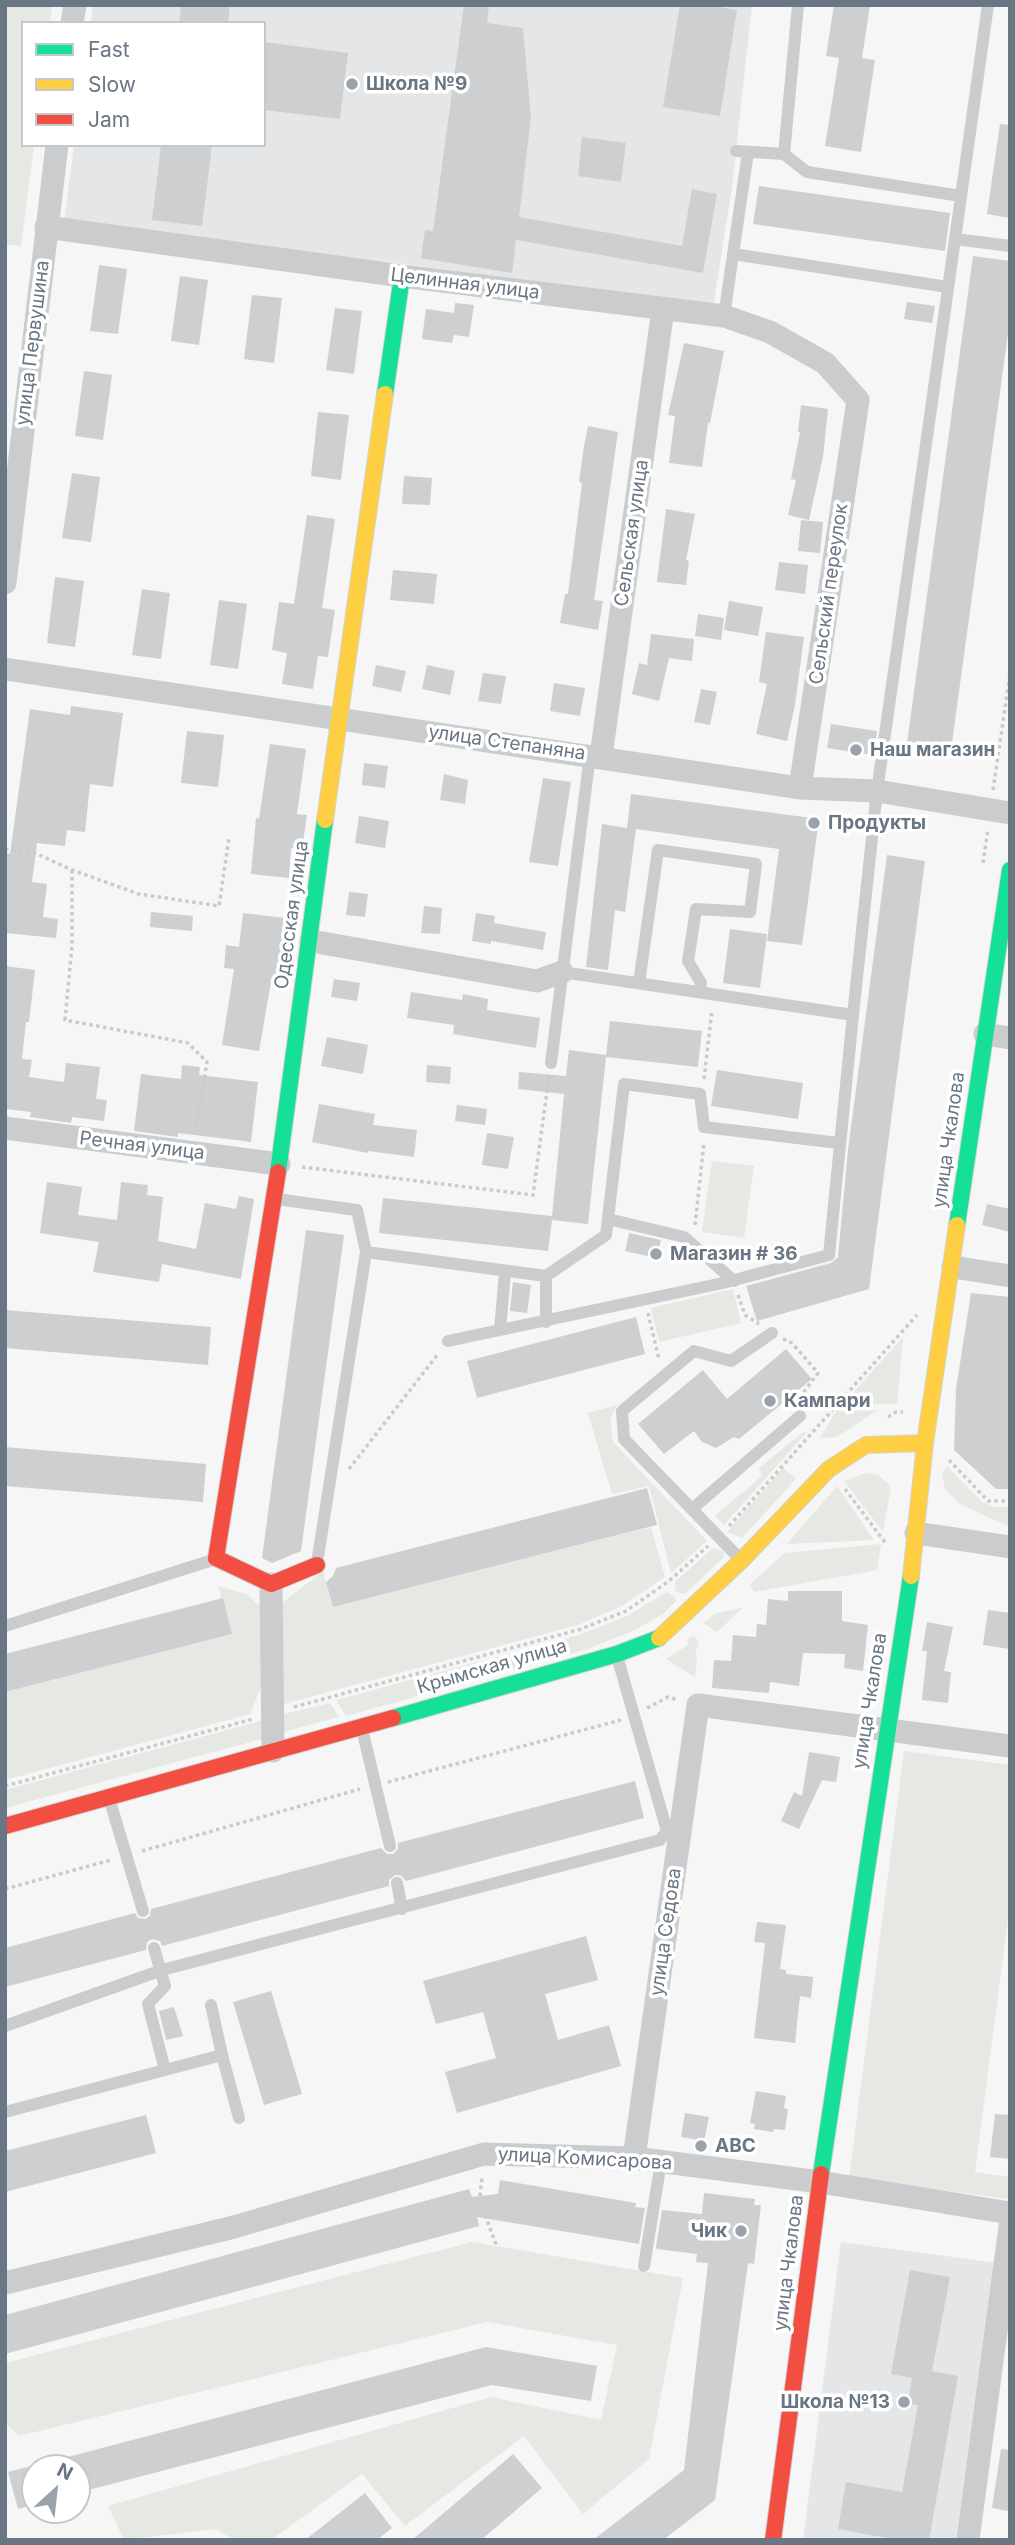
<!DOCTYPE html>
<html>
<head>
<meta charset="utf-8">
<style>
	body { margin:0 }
	#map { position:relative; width:1015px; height:2545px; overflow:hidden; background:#f6f6f6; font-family:Inter,sans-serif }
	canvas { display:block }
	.frame { position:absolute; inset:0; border:7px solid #697683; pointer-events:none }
	.legend { position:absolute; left:21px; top:21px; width:245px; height:126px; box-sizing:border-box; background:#fff; border:2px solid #c3c8cd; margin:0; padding:9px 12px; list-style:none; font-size:21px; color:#697683 }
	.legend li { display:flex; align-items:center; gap:14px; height:35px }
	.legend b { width:35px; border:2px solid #c3c8cd }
	.north { position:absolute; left:21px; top:2454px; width:70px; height:70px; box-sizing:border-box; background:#fff; border:2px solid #c3c8cd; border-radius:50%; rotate:27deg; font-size:19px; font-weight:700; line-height:28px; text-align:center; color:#697683 }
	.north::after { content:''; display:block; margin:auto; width:24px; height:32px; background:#9aa3ab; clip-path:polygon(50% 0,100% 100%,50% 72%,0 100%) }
</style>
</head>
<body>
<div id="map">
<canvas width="1015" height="2545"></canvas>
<div class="frame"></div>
<ul class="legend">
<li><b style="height:9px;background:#16e098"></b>Fast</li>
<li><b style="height:9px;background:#ffcf43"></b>Slow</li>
<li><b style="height:9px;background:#f24e42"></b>Jam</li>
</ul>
<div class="north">N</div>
</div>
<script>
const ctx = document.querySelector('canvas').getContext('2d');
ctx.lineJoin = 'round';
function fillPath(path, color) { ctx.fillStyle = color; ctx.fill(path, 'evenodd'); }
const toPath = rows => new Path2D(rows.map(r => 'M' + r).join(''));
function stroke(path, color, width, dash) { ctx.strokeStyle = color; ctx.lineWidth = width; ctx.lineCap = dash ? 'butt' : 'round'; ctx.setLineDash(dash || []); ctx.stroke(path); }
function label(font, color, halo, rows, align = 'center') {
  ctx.font = font + ' Inter,sans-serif'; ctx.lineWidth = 7; ctx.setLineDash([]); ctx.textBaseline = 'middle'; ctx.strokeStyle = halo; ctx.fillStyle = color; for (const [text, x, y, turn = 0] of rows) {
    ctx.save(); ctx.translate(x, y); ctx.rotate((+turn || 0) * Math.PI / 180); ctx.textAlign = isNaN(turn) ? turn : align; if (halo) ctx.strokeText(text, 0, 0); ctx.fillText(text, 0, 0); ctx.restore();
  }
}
const built = toPath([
	[93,5,752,5,732,188,713,307,414,265,64,223,74,145,264,145,264,23,91,23],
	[841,2242,1005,2264,968,2540,803,2540]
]);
const green = toPath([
	[5,5,52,5,50,23,23,23,23,145,34,145,21,246,5,244],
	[712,1161,754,1166,744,1238,702,1232],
	[733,1289,741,1323,659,1342,651,1308],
	[903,1337,897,1404,842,1405],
	[617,1405,610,1419,613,1442,707,1541,671,1573,649,1486,612,1494,588,1413],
	[837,1410,878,1410,837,1437,820,1438],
	[803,1432,806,1433,724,1525,715,1516,762,1476,759,1468],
	[947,1466,982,1502,994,1507,1010,1507,1010,1527,960,1504,945,1489,942,1473],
	[783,1468,796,1479,742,1538,727,1532],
	[866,1473,879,1475,891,1487,883,1532,844,1481],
	[837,1486,874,1540,787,1544],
	[651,1527,665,1577,622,1606,578,1625,276,1706,278,1606,323,1571,333,1607],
	[881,1544,877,1570,754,1592,750,1584,785,1553],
	[713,1548,723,1551,724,1557,685,1594,675,1591,675,1582],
	[218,1586,246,1594,263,1609,261,1687,250,1714,5,1780,5,1692,232,1634],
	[667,1592,674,1596,676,1601,663,1614,635,1630,588,1649,346,1716,336,1700,579,1635,627,1616],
	[743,1608,717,1632,703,1623,716,1613],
	[693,1636,697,1639,699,1647,695,1650,697,1658,695,1677,666,1659,688,1645,687,1640],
	[330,1703,339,1717,276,1734,276,1716],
	[268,1719,269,1737,5,1808,5,1790],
	[904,1751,1010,1765,1010,1904,975,2172,1010,2177,1010,2199,849,2178],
	[472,2242,683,2278,649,2459,583,2514,524,2436,405,2526,362,2474,271,2540,234,2540,216,2529,124,2540,108,2506,491,2397,601,2420,617,2345,487,2322,19,2436,5,2423,5,2363]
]);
const building = toPath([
	[181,5,230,5,228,23,179,23],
	[464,5,489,5,487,23,523,28,531,118,519,217,682,246,692,189,717,194,703,273,516,240,512,273,421,258,425,230,433,231],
	[680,5,707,5,737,10,720,116,663,107],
	[834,5,870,5,862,58,875,60,861,152,825,146,839,58,826,56],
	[264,42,348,53,340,119,264,110],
	[1000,124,1010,125,1010,218,987,214],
	[582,137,626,143,621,182,578,176],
	[161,145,212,145,202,226,152,220],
	[759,186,950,213,945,251,753,224],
	[973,256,1010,261,1010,319,951,750,907,743],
	[99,265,127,269,118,334,90,331],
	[180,276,208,280,199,345,171,341],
	[252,295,282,298,274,363,244,359],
	[907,302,935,306,932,323,904,319],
	[455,303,474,305,469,337,454,335,452,343,422,339,426,309,454,313],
	[335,308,362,311,354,374,326,370],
	[684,343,724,351,710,423,708,423,702,467,669,463,675,416,668,415],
	[84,371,112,375,103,440,75,436],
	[801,405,828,409,823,457,809,520,788,515,796,480,791,479,800,432,798,432],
	[318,412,349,415,341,480,311,476],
	[588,426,618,432,594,600,603,601,598,630,560,623,565,594,568,594,582,483,579,482,583,452],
	[72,473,100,477,91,542,62,538],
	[404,476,432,478,430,505,402,504],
	[666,509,695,514,686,560,689,561,686,585,657,582],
	[307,515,335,519,322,608,335,610,328,657,318,656,313,689,282,684,287,653,272,650,279,602,294,604],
	[801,520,823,522,820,553,798,551],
	[779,562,808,565,805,594,775,590],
	[393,570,437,574,434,604,390,600],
	[55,577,84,581,75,647,47,643],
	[142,589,170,593,161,659,132,655],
	[219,600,247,604,238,669,210,665],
	[729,601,763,607,758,636,724,630],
	[698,614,724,618,721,640,695,636],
	[766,632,804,637,795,705,787,741,756,734,767,684,759,682],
	[651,634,694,639,692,661,669,658,659,701,632,694,639,663,647,665],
	[376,665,406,671,401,692,372,686],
	[427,665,455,671,450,695,422,689],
	[483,673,506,676,501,704,478,701],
	[554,683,585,688,580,716,550,711],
	[701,689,717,692,710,725,694,722],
	[71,706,123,713,113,787,90,784,85,832,67,830,65,846,37,843,32,882,47,884,43,917,58,919,56,938,5,933,5,853,10,854,30,709,70,715],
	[831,724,877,731,873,755,827,748],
	[187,731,224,735,218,787,181,783],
	[270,744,306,749,297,814,307,815,302,849,291,848,289,878,251,874,256,818,259,819],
	[364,763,388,766,385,788,362,785],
	[444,774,468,780,465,804,440,800],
	[543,778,571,782,558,866,529,862],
	[631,794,819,819,802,945,767,941,779,849,636,829,625,912,615,910,608,970,586,967,602,824,627,828],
	[359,816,389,821,385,848,355,843],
	[887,855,925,861,869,1289,757,1321,746,1286,831,1263,838,1257,848,1150],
	[349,892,368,894,365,917,346,915],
	[424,906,442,908,440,934,421,933],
	[151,912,193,916,192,931,150,927],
	[243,913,286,918,278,983,271,982,259,1051,222,1045,234,969,224,968,226,945,239,947],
	[476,913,495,916,494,923,546,932,543,950,491,941,491,944,472,941],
	[730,929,767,934,760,988,723,983],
	[5,966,35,970,29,1022,26,1022,22,1059,32,1060,29,1077,64,1082,66,1063,100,1067,96,1099,107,1100,104,1121,72,1117,71,1123,30,1117,31,1112,5,1109],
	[334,979,360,983,357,1001,331,997],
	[411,992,462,1000,463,994,488,999,487,1010,540,1018,536,1048,453,1034,454,1025,407,1018],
	[610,1021,702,1031,698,1067,606,1057,588,1224,552,1220,548,1251,379,1233,383,1198,552,1216,564,1094,518,1089,519,1072,566,1076,569,1050,606,1055],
	[327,1037,368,1045,363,1074,321,1066],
	[182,1065,200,1067,199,1075,258,1082,251,1142,178,1133,178,1137,134,1131,141,1074,181,1079],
	[427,1065,451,1067,450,1084,426,1082],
	[717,1070,803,1083,798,1119,711,1106],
	[319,1104,375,1114,373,1125,417,1130,414,1157,368,1151,368,1153,312,1142],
	[457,1105,487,1109,485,1125,455,1121],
	[487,1133,514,1137,508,1169,482,1165],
	[47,1182,82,1187,78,1215,117,1220,121,1182,148,1185,147,1195,163,1197,158,1241,196,1249,205,1203,236,1209,239,1196,254,1199,241,1279,162,1264,159,1282,93,1272,99,1242,40,1233],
	[987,1204,1010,1209,1010,1232,982,1225],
	[306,1230,344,1235,301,1551,272,1563,262,1558],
	[629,1233,661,1240,657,1258,625,1251],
	[513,1282,531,1285,527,1313,510,1311],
	[971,1293,1010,1297,1010,1489,996,1489,954,1450,956,1389],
	[5,1310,211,1327,208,1365,5,1348],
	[636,1317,645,1354,477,1398,467,1361],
	[786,1349,812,1379,739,1439,734,1437,716,1448,702,1442,694,1431,664,1454,638,1424,703,1370,727,1399],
	[5,1447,206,1464,203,1502,5,1486],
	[647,1488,657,1525,333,1607,326,1582,333,1576,336,1568],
	[788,1591,842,1591,842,1621,868,1625,863,1671,844,1668,845,1654,803,1653,799,1686,770,1682,769,1693,712,1688,714,1660,731,1661,733,1635,756,1637,757,1624,766,1625,768,1599,788,1601],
	[223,1598,232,1634,5,1692,5,1654],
	[988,1610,1010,1613,1010,1649,983,1645],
	[927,1622,953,1627,944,1671,951,1672,948,1703,922,1700,927,1651,922,1651],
	[809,1752,840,1757,836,1782,822,1780,799,1829,781,1821,794,1792,802,1796],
	[635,1781,644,1818,406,1881,400,1875,395,1875,389,1880,389,1886,162,1946,160,1941,152,1939,147,1942,146,1950,5,1987,5,1948,135,1913,138,1918,145,1919,150,1916,151,1909,381,1848,387,1854,393,1854,398,1849,398,1843],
	[757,1922,786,1925,780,1969,786,1970,786,1974,813,1977,811,1998,800,1996,795,2043,754,2038,765,1943,754,1942],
	[586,1936,598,1980,545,1994,558,2040,609,2025,621,2066,457,2113,445,2072,496,2058,483,2012,436,2024,423,1981],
	[271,1991,302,2094,264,2105,233,2002],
	[174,2007,183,2036,166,2040,159,2011],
	[756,2091,786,2096,784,2108,788,2109,785,2130,774,2129,773,2132,754,2129,755,2124,750,2123],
	[685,2113,709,2117,704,2141,681,2137],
	[995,2114,1010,2115,1010,2159,990,2157],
	[146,2115,156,2153,5,2192,5,2151],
	[500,2180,636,2203,635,2207,645,2208,639,2244,477,2217,479,2226,5,2354,5,2315,469,2189,472,2197,498,2194],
	[704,2193,755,2199,754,2205,761,2205,754,2264,748,2263,715,2500,663,2540,593,2540,684,2470,708,2263,696,2262,697,2254,657,2249,656,2247,662,2210,702,2214],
	[910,2270,950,2277,932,2371,958,2376,929,2540,898,2540,838,2529,846,2482,902,2492,918,2405,908,2404,912,2378,891,2374],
	[486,2347,597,2366,591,2401,492,2385,77,2493,77,2468,46,2468,45,2463],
	[1001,2449,1010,2450,1008,2511,992,2508],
	[513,2454,542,2488,481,2540,412,2540],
	[35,2465,35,2504,18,2509,8,2472],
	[365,2493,392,2528,377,2540,305,2540]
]);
const path = toPath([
	[993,790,1010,674],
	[5,849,35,853,72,870,139,894,219,906,229,838],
	[983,863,988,829],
	[72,870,72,946,65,1020,188,1043,207,1062,196,1131],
	[704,1079,712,1010],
	[302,1167,533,1195,549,1076],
	[695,1225,704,1143],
	[738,1295,745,1315,759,1324],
	[648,1313,659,1359],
	[783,1339,792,1343,818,1373,801,1396,800,1401],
	[888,1417,896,1412,903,1412],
	[949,1460,988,1501,1010,1501],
	[349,1469,438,1354],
	[845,1489,887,1545],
	[729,1526,917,1315],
	[294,1707,581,1629,626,1611,669,1581,708,1546],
	[647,1708,668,1697,678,1700],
	[388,1782,621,1720],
	[5,1786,253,1719],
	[142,1851,360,1789],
	[5,1889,111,1860],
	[480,2196,482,2177],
	[485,2215,497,2247]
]);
const lane = toPath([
	[988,5,955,239,1010,246],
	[736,151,784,154,807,172,961,196],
	[784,154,798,5],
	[733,254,948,287],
	[724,316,748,152],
	[562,972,853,1015,877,791,955,239],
	[639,983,658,850,756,864,750,912,696,909,688,961,701,983,700,991],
	[551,1063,590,755],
	[276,1199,357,1210,366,1252],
	[608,1219,684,1237,734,1281],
	[546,1322,546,1276],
	[500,1330,505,1272],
	[448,1341,723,1283,829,1255,853,1015],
	[692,1509,800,1416],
	[741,1560,624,1439,622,1411,694,1351,731,1361,772,1333],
	[317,1563,366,1252,546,1276,606,1235,624,1084,700,1094,704,1127,839,1143],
	[5,1626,216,1559],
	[362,1729,390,1846],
	[109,1798,143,1911],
	[397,1883,402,1909],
	[154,1948,165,1986,148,2004,165,2070],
	[211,2005,222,2055],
	[5,2026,162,1970,660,1840,667,1831,617,1656],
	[5,2112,222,2055,239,2118],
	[644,2266,661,2162]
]);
const street = toPath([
	[72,23,75,5],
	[46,227,402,276,724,316,770,332,825,363,858,400,800,788],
	[5,583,57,145],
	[5,669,800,788,877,791,1010,813],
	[601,756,663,309],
	[311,941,537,981,562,972],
	[985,1034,1010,1038],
	[5,1128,279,1164],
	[953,1267,1010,1276],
	[916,1533,1010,1547],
	[271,1584,273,1751],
	[634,2158,698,1705,1010,1746],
	[5,2283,234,2227,484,2154,634,2158,820,2182,1010,2213],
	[968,2540,1010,2227]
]);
const fast = toPath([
	[385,394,402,276],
	[278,1172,325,820],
	[957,1225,1010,870],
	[393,1718,617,1654,659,1638],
	[821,2174,911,1576]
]);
const slow = toPath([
	[325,820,385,394],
	[911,1576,925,1443,957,1225],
	[659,1638,741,1561,829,1469,866,1445,925,1443]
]);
const jam = toPath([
	[278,1172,216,1558,271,1584,317,1565],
	[5,1826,393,1718],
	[773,2540,821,2174]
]);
const markers = [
	[352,84,7,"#9aa3ab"],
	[856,750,7,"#9aa3ab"],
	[814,823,7,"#9aa3ab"],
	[656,1254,7,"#9aa3ab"],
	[770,1401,7,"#9aa3ab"],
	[701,2146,7,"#9aa3ab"],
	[741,2231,7,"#9aa3ab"],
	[904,2402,7,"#9aa3ab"]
];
const poiNames = [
	["Школа №9",366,84],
	["Наш магазин",870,750],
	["Продукты",828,823],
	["Магазин # 36",670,1254],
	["Кампари",784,1401],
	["ABC",715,2146],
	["Чик",727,2231,"right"],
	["Школа №13",890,2402,"right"]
];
const streetNames = [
	["Целинная улица",465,284,7],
	["улица Первушина",33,343,-83],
	["Сельская улица",632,533,-82],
	["Сельский переулок",829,594,-82],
	["улица Степаняна",507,743,8],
	["Одесская улица",292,915,-82],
	["улица Чкалова",949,1140,-82],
	["Речная улица",142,1146,7],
	["Крымская улица",492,1667,-16],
	["улица Чкалова",870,1701,-81],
	["улица Седова",666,1932,-82],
	["улица Комисарова",585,2159,3],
	["улица Чкалова",789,2263,-83]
];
fillPath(built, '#e5e6e7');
fillPath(green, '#e5e8e3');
fillPath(building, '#cecfd0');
stroke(fast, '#d3d4d4', 18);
stroke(slow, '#d3d4d4', 18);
stroke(jam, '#d3d4d4', 18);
stroke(path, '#c9cacb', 3.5, [3.5, 3.5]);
stroke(lane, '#cbcccd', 12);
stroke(street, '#cbcccd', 23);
stroke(fast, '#16e098', 16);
stroke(slow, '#ffcf43', 16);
stroke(jam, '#f24e42', 16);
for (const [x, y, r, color] of markers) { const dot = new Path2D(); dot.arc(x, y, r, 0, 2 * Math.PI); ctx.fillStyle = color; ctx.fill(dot); stroke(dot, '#fff', 2.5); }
label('bold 19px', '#697683', '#fff', poiNames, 'left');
label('19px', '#697683', '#fff', streetNames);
</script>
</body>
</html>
